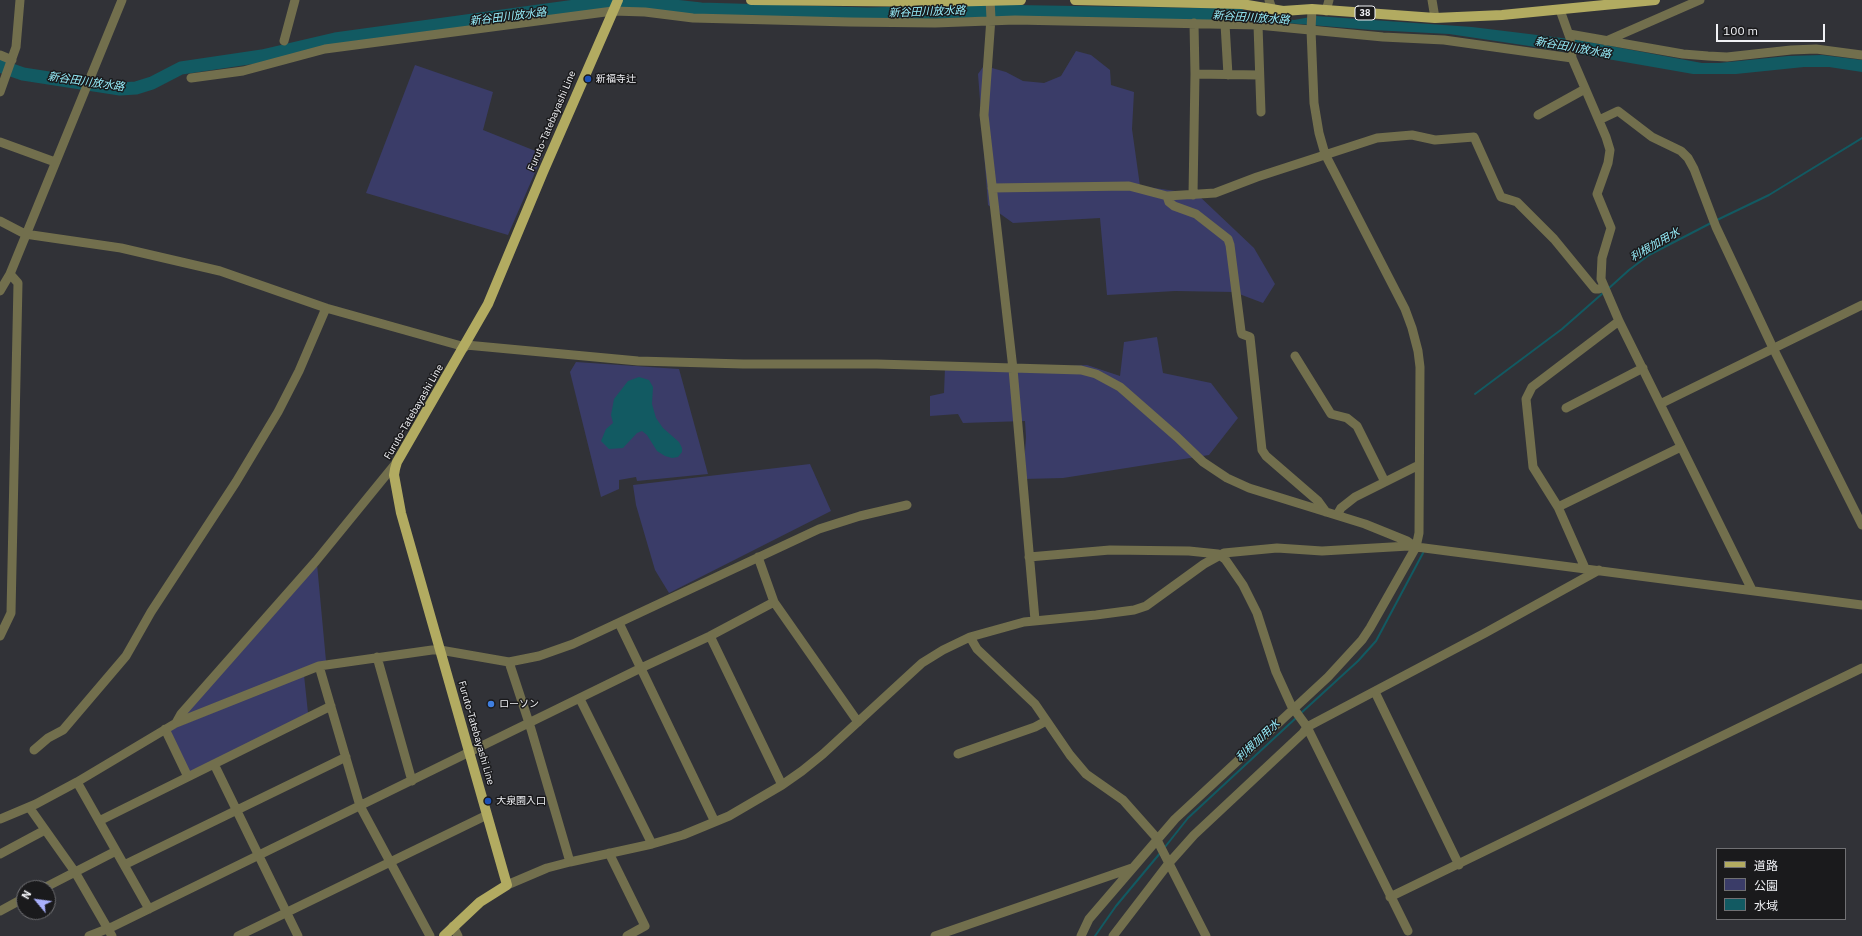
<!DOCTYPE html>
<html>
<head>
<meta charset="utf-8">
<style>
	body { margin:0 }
	#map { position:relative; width:1862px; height:936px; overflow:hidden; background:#313237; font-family:"IBM Plex Sans","Noto Sans JP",sans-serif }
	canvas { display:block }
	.legend { position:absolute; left:1716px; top:848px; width:130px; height:72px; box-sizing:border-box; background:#1a1a1c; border:1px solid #707073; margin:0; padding:5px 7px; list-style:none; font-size:12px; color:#f0f1f5 }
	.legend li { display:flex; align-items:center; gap:8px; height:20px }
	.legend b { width:20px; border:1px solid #707073 }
	.north { position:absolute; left:16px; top:880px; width:40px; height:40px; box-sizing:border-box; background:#1a1a1c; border:1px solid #707073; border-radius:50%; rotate:299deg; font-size:11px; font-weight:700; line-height:16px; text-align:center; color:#f0f1f5 }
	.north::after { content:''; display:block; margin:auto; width:14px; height:18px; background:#a9b0fc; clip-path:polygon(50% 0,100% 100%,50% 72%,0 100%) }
	.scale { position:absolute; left:1716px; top:24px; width:109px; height:18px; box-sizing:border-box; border:2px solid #f0f1f5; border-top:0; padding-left:5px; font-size:12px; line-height:14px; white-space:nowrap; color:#f0f1f5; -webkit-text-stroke:3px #1a1a1c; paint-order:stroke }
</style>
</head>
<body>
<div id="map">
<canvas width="1862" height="936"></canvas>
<ul class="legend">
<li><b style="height:5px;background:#b2ab61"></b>道路</li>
<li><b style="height:11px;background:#3a3c68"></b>公園</li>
<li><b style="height:11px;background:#125a62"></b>水域</li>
</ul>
<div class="north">N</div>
<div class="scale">100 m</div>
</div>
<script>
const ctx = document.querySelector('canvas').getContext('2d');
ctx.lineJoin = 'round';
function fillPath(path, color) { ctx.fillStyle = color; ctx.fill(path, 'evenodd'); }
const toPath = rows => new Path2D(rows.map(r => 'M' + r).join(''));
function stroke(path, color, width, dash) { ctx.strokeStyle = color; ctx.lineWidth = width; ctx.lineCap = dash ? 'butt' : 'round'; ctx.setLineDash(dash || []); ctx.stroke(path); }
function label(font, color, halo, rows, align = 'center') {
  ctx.font = font + ' "IBM Plex Sans","Noto Sans JP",sans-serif'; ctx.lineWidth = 3; ctx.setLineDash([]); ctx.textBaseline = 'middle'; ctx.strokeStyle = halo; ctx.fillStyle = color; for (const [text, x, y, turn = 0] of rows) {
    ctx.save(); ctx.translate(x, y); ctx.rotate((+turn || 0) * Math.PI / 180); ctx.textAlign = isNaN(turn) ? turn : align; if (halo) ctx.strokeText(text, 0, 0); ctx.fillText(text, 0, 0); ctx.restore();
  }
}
const green = toPath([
	[1076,51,1091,55,1110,70,1111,85,1134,92,1132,129,1140,186,1197,194,1254,248,1275,284,1263,303,1234,292,1175,291,1107,295,1100,218,1013,223,988,205,978,74,983,67,992,68,1006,72,1023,81,1044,83,1061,76],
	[415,65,493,92,483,130,543,154,508,235,366,193],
	[1157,337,1163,373,1211,383,1238,418,1209,455,1063,478,1023,479,1026,437,1025,421,963,423,958,414,930,416,930,396,944,393,945,368,1001,370,1087,365,1120,376,1124,342],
	[576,362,679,369,708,474,637,481,636,477,619,480,619,489,601,497,570,372],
	[810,464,831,511,669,593,655,570,636,505,633,485],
	[317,564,326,661,182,717],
	[304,675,308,713,190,776,170,730]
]);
const water = toPath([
	[1214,8,1242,9,1247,14,1294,20,1316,16,1472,27,1578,40,1702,63,1719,63,1788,56,1822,55,1862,60,1862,72,1829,67,1804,67,1736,74,1693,74,1556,50,1449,34,1372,30,1250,20,1213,20],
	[639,377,649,380,653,387,652,404,656,418,663,428,679,442,682,448,682,452,678,457,672,458,665,456,657,451,647,435,642,431,637,433,623,448,609,449,601,441,606,429,613,423,611,415,614,399,628,381]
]);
const stream = toPath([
	[1717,220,1769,195,1862,138],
	[1608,289,1629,270,1649,255,1711,223],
	[1475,394,1562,329,1603,293],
	[1300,714,1358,661,1376,641,1423,553],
	[1165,847,1188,818,1297,717],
	[1095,936,1116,906,1161,852]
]);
const river = toPath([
	[0,66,23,74,120,89,136,88,152,83,181,68,262,56,335,39,597,3,630,1,701,9,868,14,984,11,1231,15]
]);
const minor = toPath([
	[990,0,991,18,984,115,1013,369,1035,620],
	[1269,0,1272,9],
	[1432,0,1435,18],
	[1560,10,1570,38,1572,58,1606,137,1610,150,1608,163,1597,194,1611,228,1602,258,1601,279,1619,321,1752,590],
	[1326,11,1329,0],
	[1225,24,1228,75],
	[1258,25,1261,112],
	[1569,34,1683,54,1708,56,1727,57,1791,50,1816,49,1862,55],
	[284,41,295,0],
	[1606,41,1700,0],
	[0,55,12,60],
	[1195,74,1259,75],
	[191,78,243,71,325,49,613,11,645,12,693,18,850,22,935,23,1015,20,1258,25,1383,37,1444,40,1572,58],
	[0,92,16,47,20,0],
	[1538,115,1585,89],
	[1599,120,1618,111,1652,137,1681,151,1688,158,1694,169,1716,227,1773,348,1862,525],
	[0,142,55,162],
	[992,188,1129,186,1167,196,1215,193,1257,177,1377,138,1412,135,1435,140,1474,137,1501,197,1517,202,1554,239,1595,289,1599,289,1603,287],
	[1193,195,1195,74,1194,23],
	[1167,196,1169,202,1174,206,1196,214,1228,239,1230,245,1241,331,1242,334,1250,337,1262,450,1266,456,1318,501,1326,512],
	[0,221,25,234,121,248,220,271,326,308,465,347],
	[0,291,10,274,122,0],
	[466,345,638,361,743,364,877,364,1081,370,1096,374,1120,387,1177,437,1203,462,1227,478,1249,488,1365,524,1407,541,1414,546],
	[1295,356,1331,414,1347,418,1357,426,1385,482],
	[1660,404,1862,305],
	[1566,408,1643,368],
	[1558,507,1681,447],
	[1337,515,1341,508,1355,497,1419,465],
	[758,557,774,602,858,722],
	[1029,557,1110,550,1189,551,1218,554,1225,559,1243,585,1257,613,1276,672,1291,705,1307,727,1408,931],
	[1585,568,1558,507,1533,467,1526,399,1532,387,1619,321],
	[619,623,715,822],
	[0,636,11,613,18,283,10,274],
	[710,636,782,785],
	[970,637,977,649,1035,704,1070,755,1086,774,1123,800,1155,836,1206,936],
	[377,657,412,781],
	[509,662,531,729,570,862],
	[319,666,360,806,430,936],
	[1375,692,1459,865],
	[580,699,652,844],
	[176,723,181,714,316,561,396,463],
	[165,729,188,777],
	[34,750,48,738,63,730,126,656,151,612,236,482,278,412,299,371,326,308],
	[958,754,1035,727,1046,721],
	[214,764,298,936],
	[77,782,149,909],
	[29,807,75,872,112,936],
	[0,819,36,804,77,782,176,723,319,666,432,650,440,650,509,662,539,656,573,644,819,529,860,516,907,505],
	[99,821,331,706],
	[609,853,645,926,627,936],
	[0,854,45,830],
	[124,865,346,757],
	[507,885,547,868,570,862,652,844,683,835,729,816,782,785,802,771,823,754,910,674,922,663,943,650,970,637,1024,622,1096,615,1134,610,1146,606,1204,564,1224,553,1277,548,1322,551,1409,546,1862,605],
	[44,888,116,851],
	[1390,897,1862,668],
	[0,911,24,898],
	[453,926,458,936],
	[89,936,112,927,641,668,710,636,774,602],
	[238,936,487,815],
	[935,936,1132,868],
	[1081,936,1089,919,1175,819,1328,677,1362,640,1370,628,1416,547,1419,533,1420,367,1418,351,1412,328,1405,309,1325,154,1319,133,1314,103,1311,30,1312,9],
	[1113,936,1169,863,1194,835,1303,733,1307,727,1485,633,1599,570]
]);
const major = toPath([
	[751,0,940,2,1021,0],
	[1075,0,1242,4,1283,11,1312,9,1435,18,1502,15,1655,0],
	[444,936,480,902,507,885,401,513,394,475,395,469,397,462,488,304,543,172,618,0]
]);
const markers = [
	[588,79,4,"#1a4fb4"],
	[491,704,4,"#3f7fe0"],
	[488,801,4,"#1a4fb4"]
];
const shields = [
	[1365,13,20]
];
const shieldNames = [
	["38",1365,13]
];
const poiNames = [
	["新福寺辻",596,79],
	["ローソン",499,704],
	["大泉園入口",496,801]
];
const streetNames = [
	["Furuto-Tatebayashi Line",552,121,-67],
	["Furuto-Tatebayashi Line",414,412,-60],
	["Furuto-Tatebayashi Line",476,733,74]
];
const waterNames = [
	["新谷田川放水路",927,12,-2],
	["新谷田川放水路",508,17,-7],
	["新谷田川放水路",1251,18,4],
	["新谷田川放水路",1573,48,10],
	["新谷田川放水路",86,82,8],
	["利根加用水",1655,245,-30],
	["利根加用水",1258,741,-43]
];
fillPath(green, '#3a3c68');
fillPath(water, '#125a62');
stroke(stream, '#125a62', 2);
stroke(river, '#125a62', 13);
stroke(minor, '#726f4d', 9);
stroke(major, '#b2ab61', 10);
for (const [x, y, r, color] of markers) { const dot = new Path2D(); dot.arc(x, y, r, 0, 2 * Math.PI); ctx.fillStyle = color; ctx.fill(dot); stroke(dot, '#1a1a1c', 1.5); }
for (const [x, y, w] of shields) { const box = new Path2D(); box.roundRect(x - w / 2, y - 7, w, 14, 3); ctx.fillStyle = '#1a1a1c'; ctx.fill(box); stroke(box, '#f0f1f5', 1); }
label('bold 9px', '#f0f1f5', null, shieldNames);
label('10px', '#f0f1f5', '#1a1a1c', poiNames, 'left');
label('10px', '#f0f1f5', '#1a1a1c', streetNames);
label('italic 11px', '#96edfa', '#1a1a1c', waterNames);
</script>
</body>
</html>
